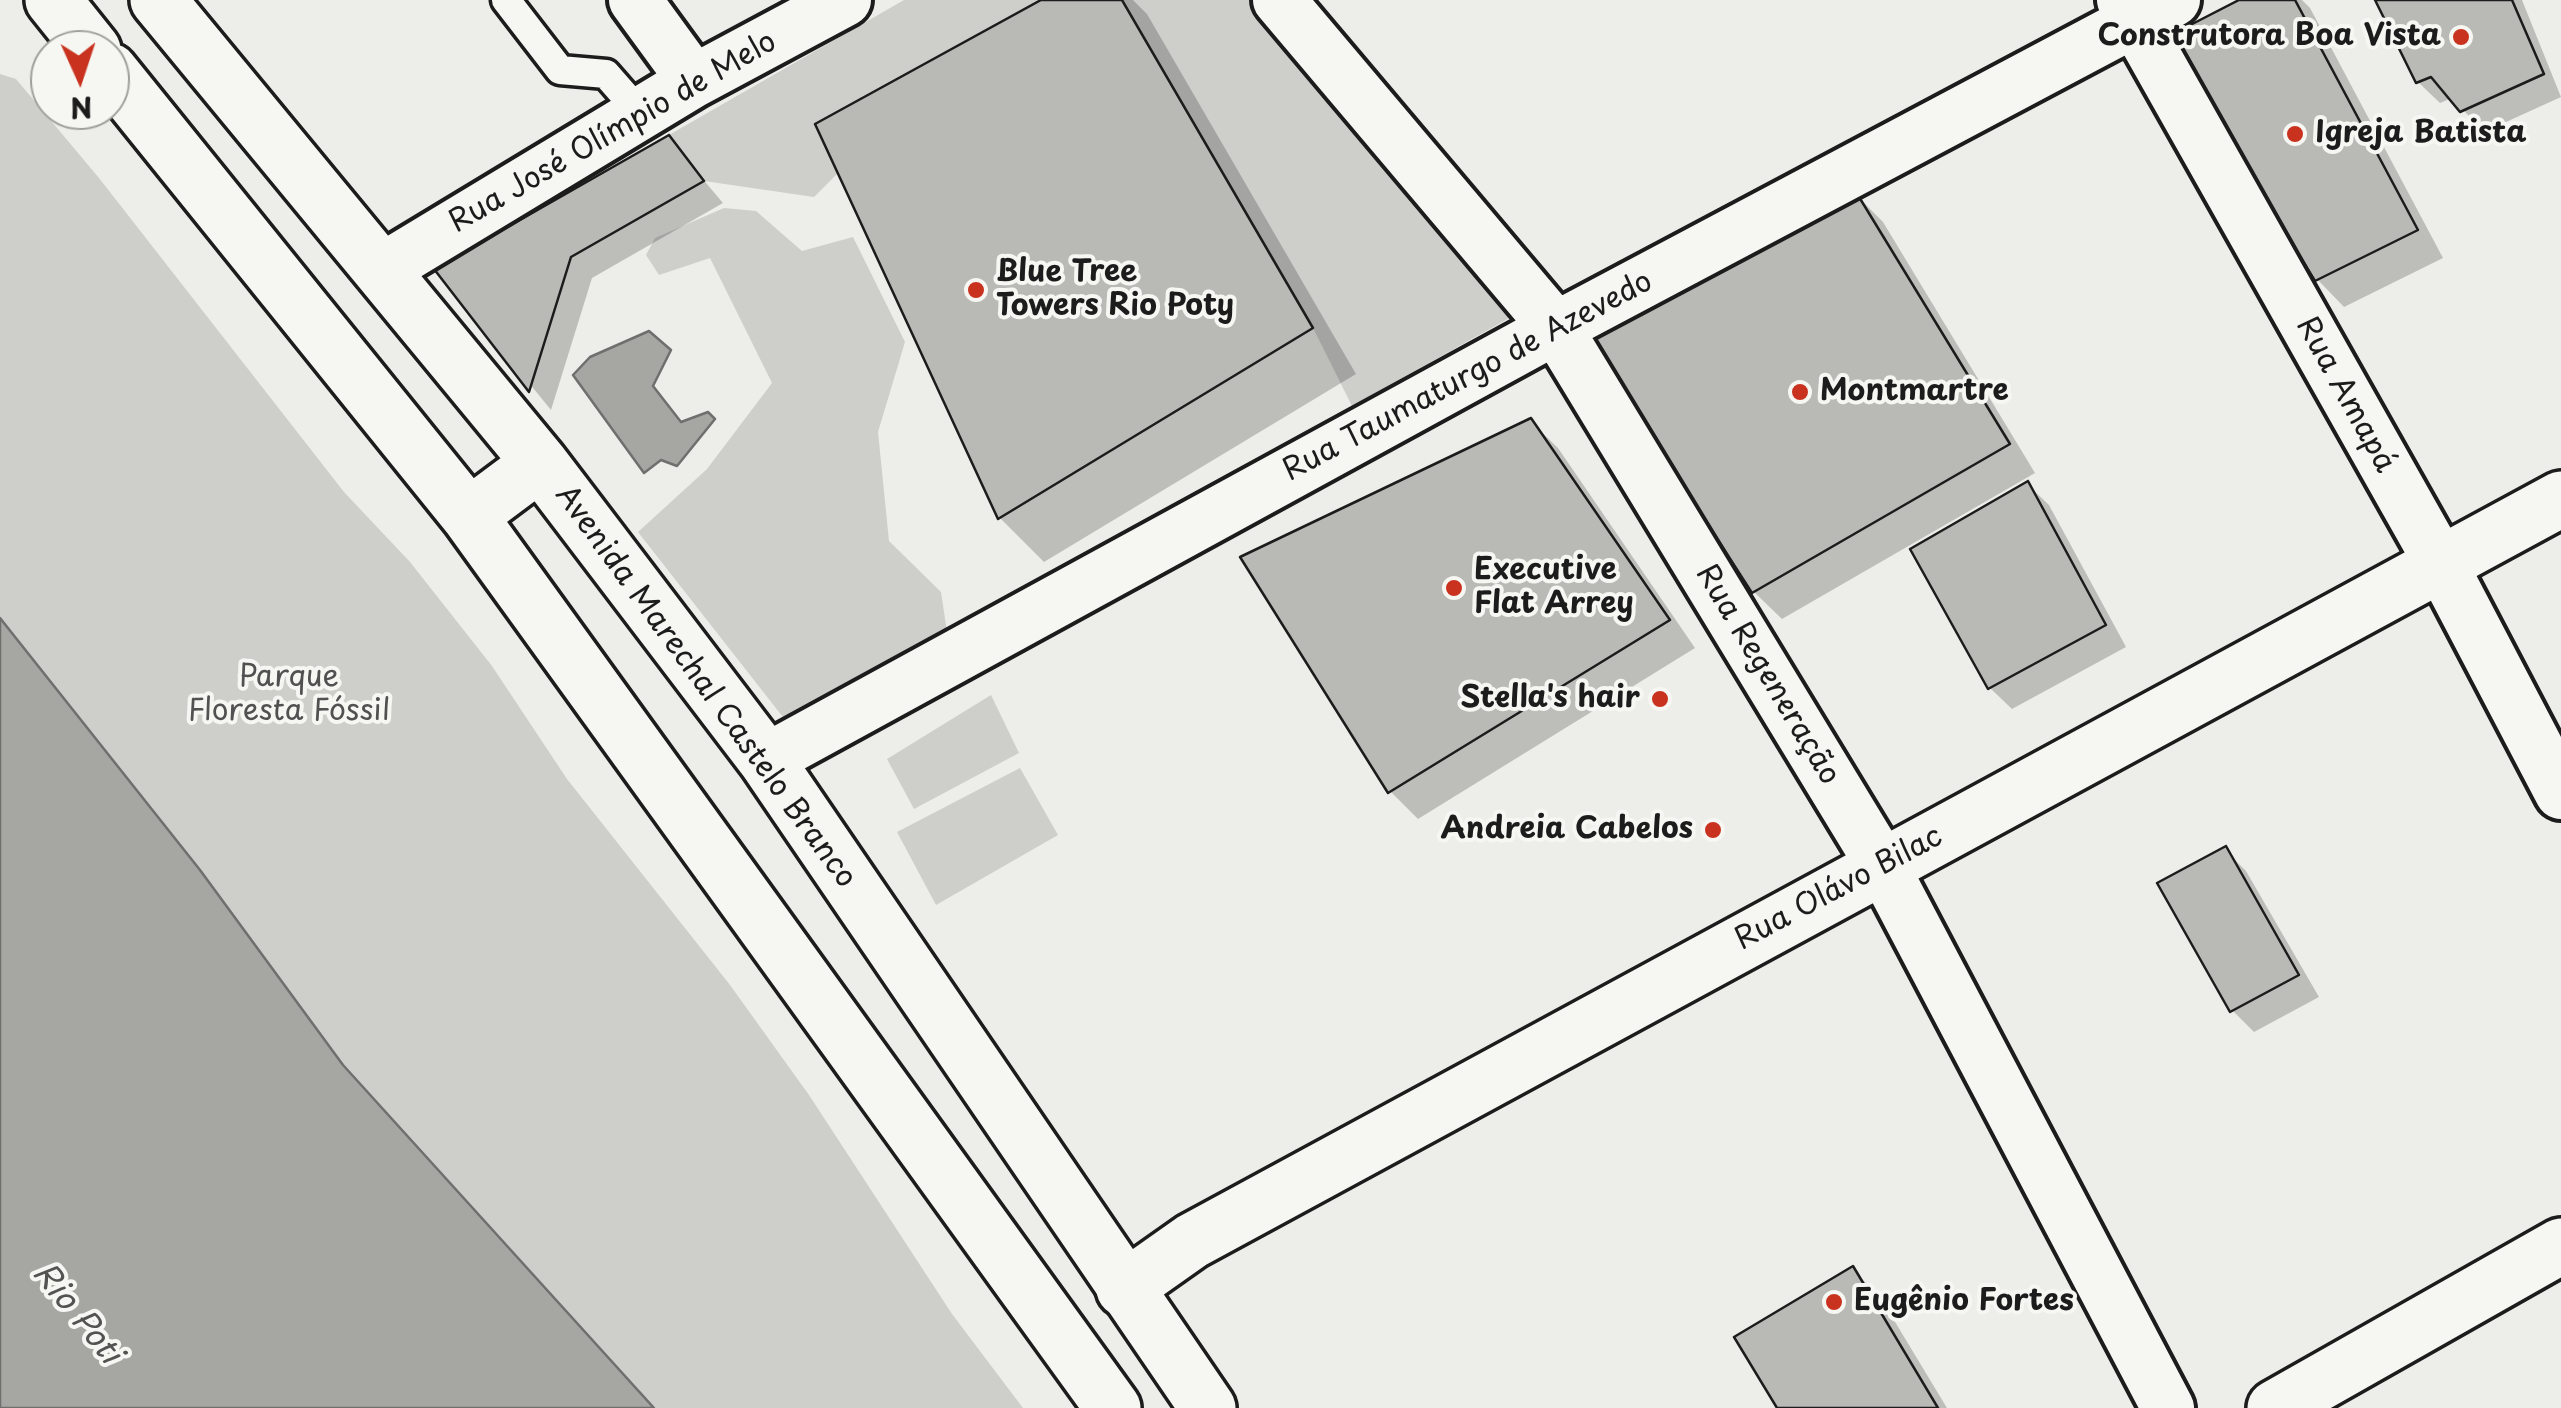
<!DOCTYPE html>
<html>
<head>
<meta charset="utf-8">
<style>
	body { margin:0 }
	#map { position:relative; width:2561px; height:1408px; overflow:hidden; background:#edede9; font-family:"Playpen Sans",sans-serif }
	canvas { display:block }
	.north { position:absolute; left:30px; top:30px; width:100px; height:100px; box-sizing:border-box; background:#f6f6f2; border:2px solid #9f9f9c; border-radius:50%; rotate:177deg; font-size:28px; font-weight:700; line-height:40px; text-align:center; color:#1c1c1c }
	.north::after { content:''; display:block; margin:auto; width:35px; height:45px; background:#c8321e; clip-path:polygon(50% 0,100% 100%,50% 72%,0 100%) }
</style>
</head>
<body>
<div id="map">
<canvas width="2561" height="1408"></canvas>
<div class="north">N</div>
</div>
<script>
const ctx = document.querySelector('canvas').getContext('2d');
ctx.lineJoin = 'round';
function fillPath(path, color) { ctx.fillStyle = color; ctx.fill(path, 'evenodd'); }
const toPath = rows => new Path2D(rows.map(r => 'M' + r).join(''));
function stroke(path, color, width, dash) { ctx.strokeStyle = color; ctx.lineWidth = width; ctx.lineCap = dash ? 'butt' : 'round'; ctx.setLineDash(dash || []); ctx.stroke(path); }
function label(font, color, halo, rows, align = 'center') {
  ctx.font = font + ' "Playpen Sans",sans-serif'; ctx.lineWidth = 8; ctx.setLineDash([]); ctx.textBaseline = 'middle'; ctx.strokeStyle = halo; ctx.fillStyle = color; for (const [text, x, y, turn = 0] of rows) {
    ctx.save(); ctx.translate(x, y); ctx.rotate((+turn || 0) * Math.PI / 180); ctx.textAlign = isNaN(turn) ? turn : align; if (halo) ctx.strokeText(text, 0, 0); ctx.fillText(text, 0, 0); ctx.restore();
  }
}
const green = toPath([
	[904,0,1041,0,815,124,838,173,814,197,704,181,669,135],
	[1122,0,1259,0,1522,311,1352,406,1313,328],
	[0,74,16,79,99,178,344,492,410,562,492,666,567,779,730,985,809,1095,952,1314,1023,1408,654,1408,343,1065,200,870,0,618],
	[724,208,756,211,802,251,853,237,905,342,878,432,889,541,941,592,947,632,786,721,638,532,707,469,772,383,710,258,659,275,646,255,655,238],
	[991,695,1019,753,914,809,887,759],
	[1020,768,1058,835,936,905,897,832]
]);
const water = toPath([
	[649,331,671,350,653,386,681,422,708,412,715,419,677,466,661,460,644,473,573,375,590,357,649,331],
	[0,618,200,870,343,1065,654,1408,0,1408,0,618]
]);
const shadow = toPath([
	[1047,0,1133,0,1147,14,1356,374,1044,562,1000,518],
	[2245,0,2302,0,2310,8,2443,258,2344,307,2317,279],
	[2378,0,2522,0,2561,97,2484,132,2452,98,2440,103,2418,82],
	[668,138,723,203,592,278,551,410,437,270],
	[1856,195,1883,222,2035,473,1782,619,1754,592],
	[1530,421,1558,448,1695,648,1418,819,1390,791],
	[2027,484,2049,505,2126,647,2012,709,1990,688,1914,550],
	[2225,850,2246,871,2319,997,2254,1032,2232,1010],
	[1852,1269,1880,1297,1947,1408,1780,1408]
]);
const building = toPath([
	[1041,0,1122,0,1313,328,998,519,815,124,1041,0],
	[2239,0,2295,0,2418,230,2315,281,2165,38,2239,0],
	[2375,0,2512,0,2544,74,2460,112,2431,77,2416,83,2375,0],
	[669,135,704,181,571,257,529,392,434,269,669,135],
	[1856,192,2010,444,1752,593,1589,339,1856,192],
	[1531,418,1670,620,1388,793,1240,557,1531,418],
	[2028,481,2106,625,1988,689,1910,549,2028,481],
	[2226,846,2299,975,2230,1012,2157,883,2226,846],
	[1853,1266,1938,1408,1777,1408,1734,1337,1853,1266]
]);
const lane = toPath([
	[506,0,560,70,606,74,641,114]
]);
const street = toPath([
	[635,0,694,81],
	[1279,0,1556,328,1882,865,2168,1408],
	[2123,0,2441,564,2561,793],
	[383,269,694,81,845,0],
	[766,760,1556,328,2174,0]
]);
const secondary = toPath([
	[1124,1289,1192,1241,2561,499],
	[2275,1408,2561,1246]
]);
const primary = toPath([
	[53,0,93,50],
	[158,0,540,463,766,760,1208,1408],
	[110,71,469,516,1113,1408],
	[469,516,540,463]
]);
const markers = [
	[2461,37,10,"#c8321e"],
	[2295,134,10,"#c8321e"],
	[976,290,10,"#c8321e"],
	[1800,392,10,"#c8321e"],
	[1454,588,10,"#c8321e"],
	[1660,699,10,"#c8321e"],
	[1713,830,10,"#c8321e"],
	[1834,1302,10,"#c8321e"]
];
const poiNames = [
	["Construtora Boa Vista",2441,37,"right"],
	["Igreja Batista",2315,134],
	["Blue Tree",996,273],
	["Towers Rio Poty",996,307],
	["Montmartre",1820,392],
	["Executive",1474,571],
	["Flat Arrey",1474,605],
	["Stella's hair",1640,699,"right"],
	["Andreia Cabelos",1693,830,"right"],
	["Eugênio Fortes",1854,1302]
];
const streetNames = [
	["Rua José Olímpio de Melo",613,133,-30],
	["Rua Taumaturgo de Azevedo",1468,377,-28],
	["Rua Amapá",2345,395,61],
	["Rua Regeneração",1767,675,59],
	["Avenida Marechal Castelo Branco",705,687,54],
	["Rua Olávo Bilac",1839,889,-28]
];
const parkNames = [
	["Parque",289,678],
	["Floresta Fóssil",289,712]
];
const waterNames = [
	["Rio Poti",76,1314,51]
];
fillPath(green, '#cececb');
fillPath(water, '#a6a6a3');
stroke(water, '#6f6f6d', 2.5);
fillPath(shadow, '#0003');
fillPath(building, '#b9b9b6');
stroke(building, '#1c1c1c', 2.5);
stroke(lane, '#1c1c1c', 35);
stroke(street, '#1c1c1c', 60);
stroke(secondary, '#1c1c1c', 62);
stroke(primary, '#1c1c1c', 62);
stroke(lane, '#f6f6f2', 28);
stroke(street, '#f6f6f2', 52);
stroke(secondary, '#f6f6f2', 55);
stroke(primary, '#f6f6f2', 55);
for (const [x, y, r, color] of markers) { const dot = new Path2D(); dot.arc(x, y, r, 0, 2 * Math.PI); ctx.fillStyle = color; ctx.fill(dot); stroke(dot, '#f6f6f2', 4); }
label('bold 30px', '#1c1c1c', '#f6f6f2', poiNames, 'left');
label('30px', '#1c1c1c', '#f6f6f2', streetNames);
label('30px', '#515151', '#f6f6f2', parkNames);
label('italic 32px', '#535352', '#f6f6f2', waterNames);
</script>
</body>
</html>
